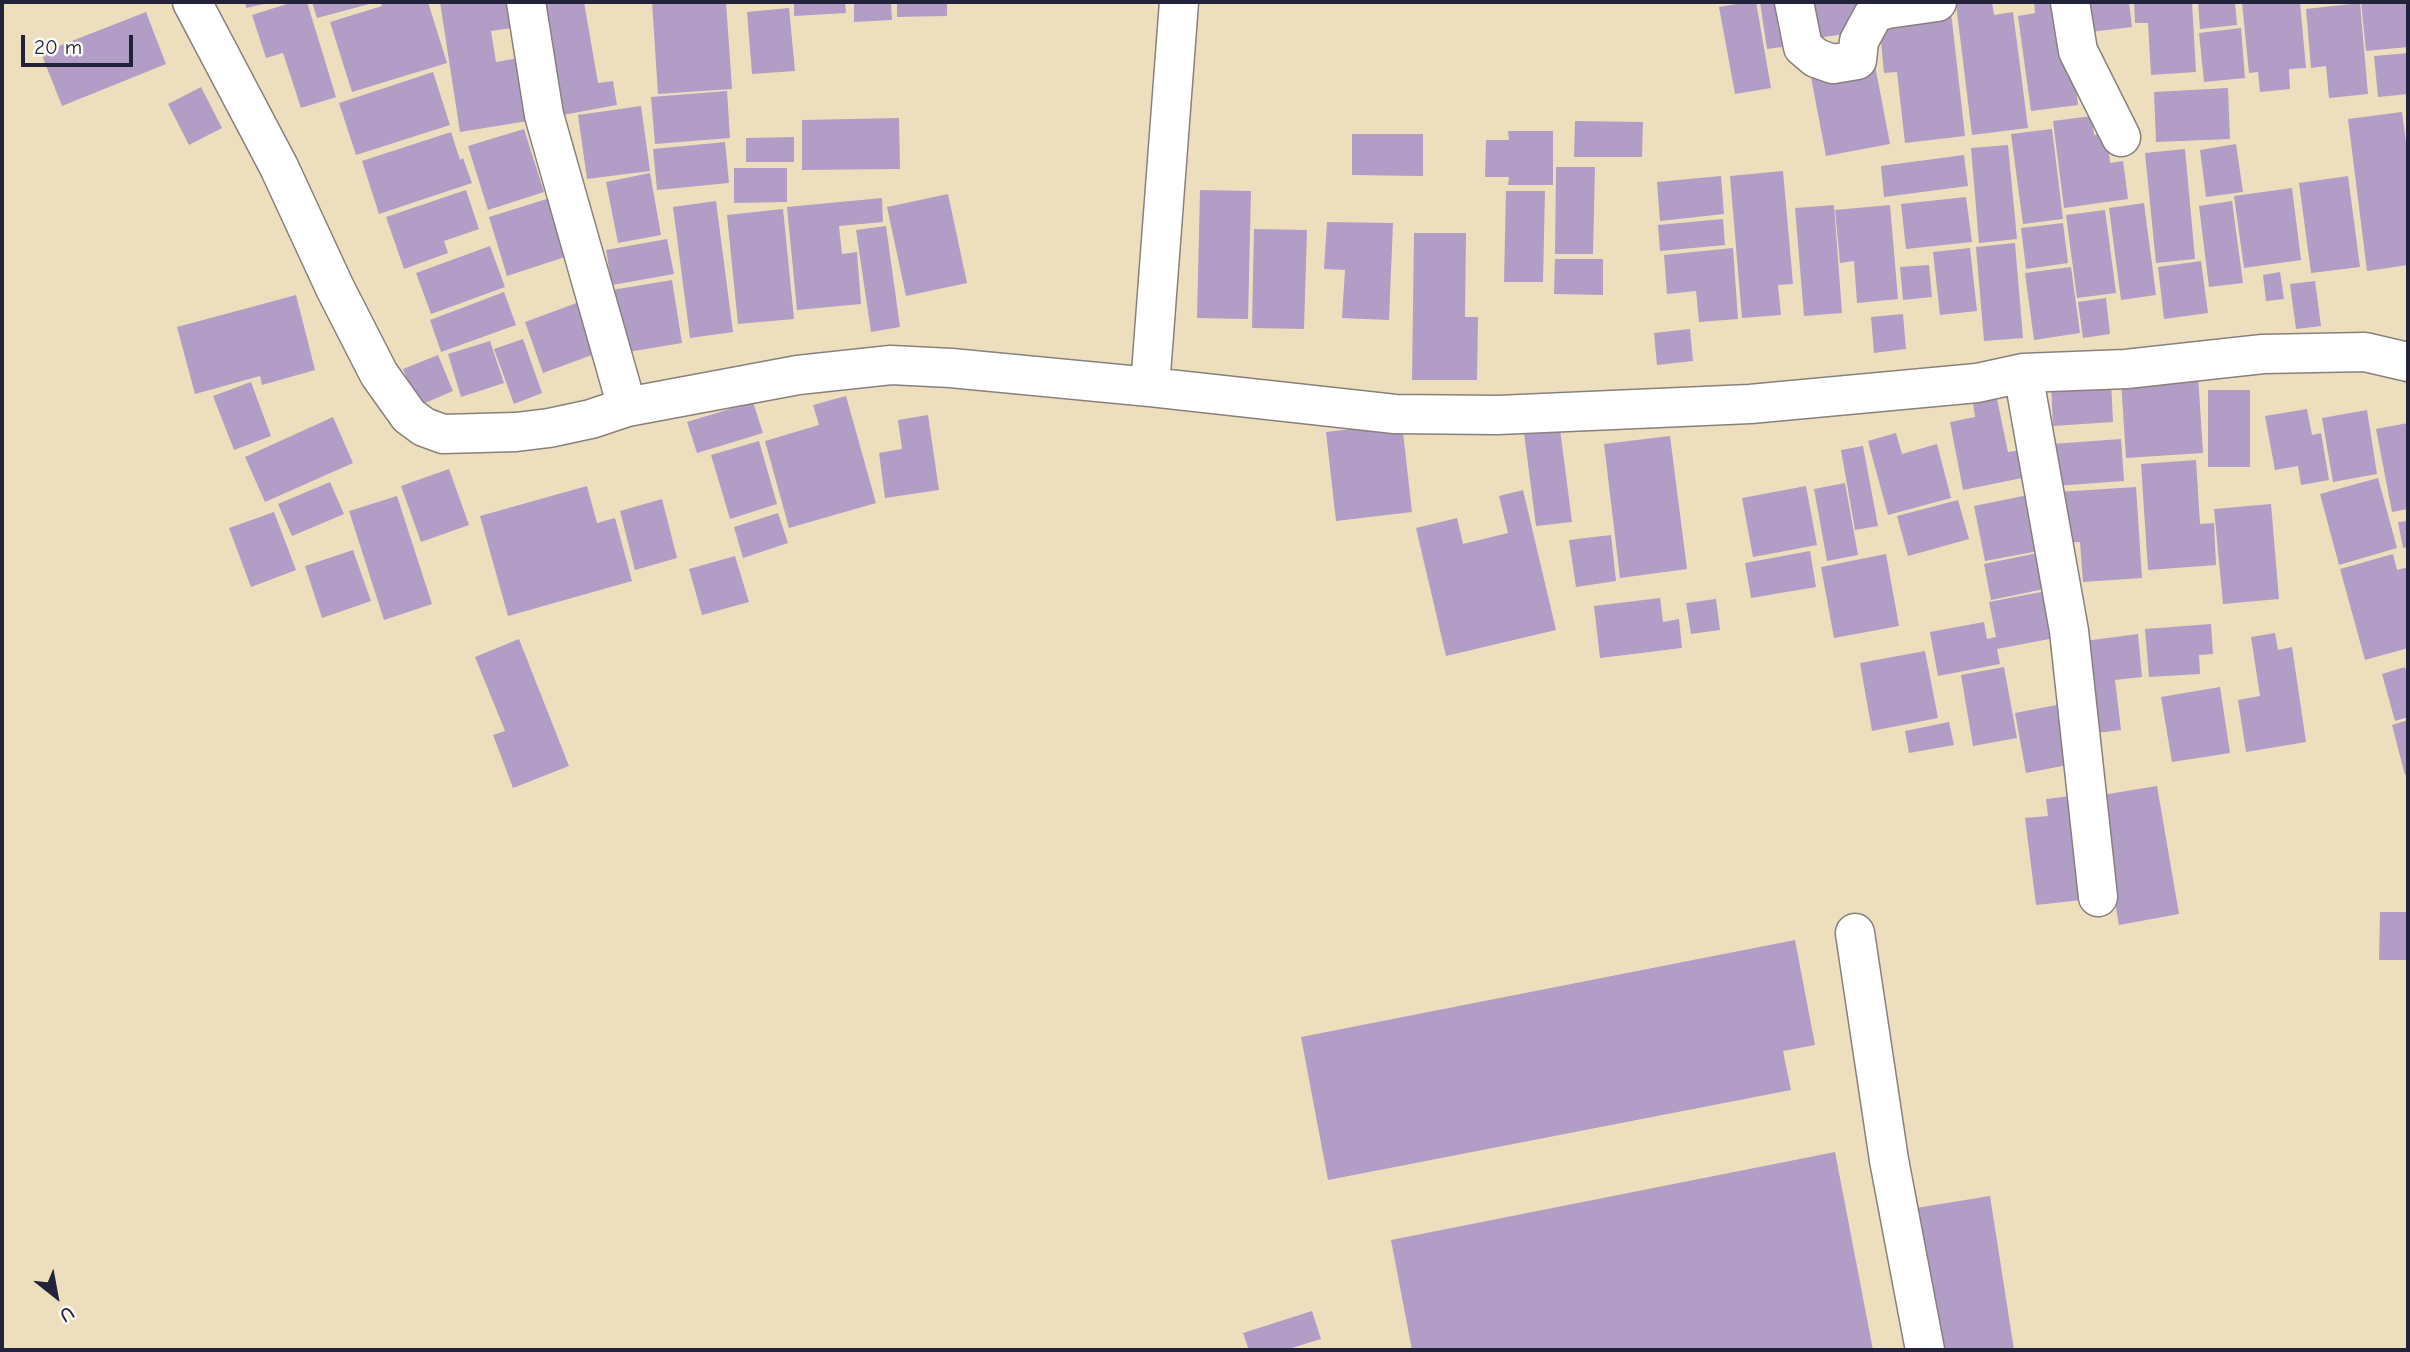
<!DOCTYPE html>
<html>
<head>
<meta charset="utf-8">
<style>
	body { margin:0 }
	#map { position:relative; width:2410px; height:1352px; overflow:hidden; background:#eddfbe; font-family:"Comic Neue",sans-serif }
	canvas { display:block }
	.frame { position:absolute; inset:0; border:4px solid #22223b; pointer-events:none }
	.north { position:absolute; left:21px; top:1261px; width:70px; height:70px; -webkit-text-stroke:5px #fdfcf7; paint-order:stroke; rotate:149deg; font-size:19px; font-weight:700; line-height:28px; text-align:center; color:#22223b }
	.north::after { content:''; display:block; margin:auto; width:24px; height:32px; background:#22223b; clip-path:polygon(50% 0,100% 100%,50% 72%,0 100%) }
	.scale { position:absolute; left:21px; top:35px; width:112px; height:32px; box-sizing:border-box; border:4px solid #22223b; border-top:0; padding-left:9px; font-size:21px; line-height:24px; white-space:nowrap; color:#22223b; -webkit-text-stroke:5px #fdfcf7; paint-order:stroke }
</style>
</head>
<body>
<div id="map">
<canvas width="2410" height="1352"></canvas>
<div class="frame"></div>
<div class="north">U</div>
<div class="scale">20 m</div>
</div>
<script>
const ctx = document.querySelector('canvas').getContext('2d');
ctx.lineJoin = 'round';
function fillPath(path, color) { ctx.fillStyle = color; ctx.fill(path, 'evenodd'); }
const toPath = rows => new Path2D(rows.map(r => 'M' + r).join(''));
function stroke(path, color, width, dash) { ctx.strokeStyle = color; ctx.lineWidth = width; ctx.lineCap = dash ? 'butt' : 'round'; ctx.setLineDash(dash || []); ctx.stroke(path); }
const building = toPath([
	[245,2,269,2,269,3,246,8],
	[293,2,307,2,336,97,301,108,283,53,266,58,252,15],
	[312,2,373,2,373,3,317,18],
	[380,2,428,2,447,63,352,92,330,22,382,6],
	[440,2,515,2,519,27,491,31,496,62,524,57,534,120,460,132],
	[560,2,584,2,598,83,613,81,617,105,552,117,533,6],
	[652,2,726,2,732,89,658,94],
	[794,2,845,2,846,13,794,16],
	[854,2,891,2,892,20,854,22],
	[897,2,947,2,947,16,897,17],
	[1748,2,1756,2,1771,88,1735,94,1719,7],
	[1760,2,1791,2,1797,45,1767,49],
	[1811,2,1858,2,1862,32,1816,38],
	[1971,2,1992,2,1994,15,2013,12,2028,128,1972,135,1956,4],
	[2034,2,2065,2,2078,105,2031,111,2018,16,2035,13],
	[2077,2,2129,2,2132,27,2081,33],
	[2134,2,2192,2,2196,72,2151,75,2148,23,2135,23],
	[2198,2,2235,2,2237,25,2200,29],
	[2242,2,2300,2,2306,68,2289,69,2290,89,2260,92,2258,72,2249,73],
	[2361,2,2408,2,2408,47,2366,51],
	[2360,3,2368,94,2329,98,2326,66,2311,68,2306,9],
	[789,8,795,71,752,74,747,12],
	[146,12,166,64,62,106,41,53],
	[1951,12,1965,136,1905,143,1897,72,1884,73,1879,21],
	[2241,28,2245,78,2204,82,2199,33],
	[2408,53,2408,94,2378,97,2374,56],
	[1874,60,1890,144,1826,156,1810,72],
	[433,72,450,125,356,155,339,103],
	[201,87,222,128,189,145,168,104],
	[2228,88,2230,139,2156,142,2154,92],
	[727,91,730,138,655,144,651,97],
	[641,106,650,171,587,179,578,115],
	[2402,112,2408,158,2408,265,2367,271,2348,119],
	[2092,116,2094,135,2107,133,2110,163,2123,161,2128,199,2064,208,2053,121],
	[899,118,900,169,802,170,802,120],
	[1575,121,1643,122,1642,157,1574,157],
	[524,129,544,192,488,210,468,146],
	[2052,129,2063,219,2023,224,2011,134],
	[1508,131,1553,131,1553,185,1508,185,1509,177,1485,177,1486,140,1509,140],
	[451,132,460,160,463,158,472,183,379,214,362,161],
	[1352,134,1423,134,1423,176,1352,175],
	[794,137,794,162,746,162,746,138],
	[725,142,729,183,657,190,653,149],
	[2236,144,2243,192,2206,197,2200,150],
	[2008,145,2017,239,1979,243,1971,148],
	[2185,149,2195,259,2156,263,2145,153],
	[1964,155,1968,186,1884,197,1881,166],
	[1556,167,1595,167,1593,254,1555,254],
	[734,168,787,168,787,202,734,203],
	[1783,171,1793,284,1778,285,1781,315,1742,318,1730,176],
	[650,173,661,235,618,243,606,182],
	[1721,176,1724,214,1660,221,1657,182],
	[2348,176,2360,267,2311,273,2299,183],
	[2292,188,2301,260,2244,268,2234,196],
	[466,190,479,229,444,241,448,253,404,269,386,217],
	[1200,190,1251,191,1248,319,1197,318],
	[1506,191,1545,191,1543,282,1504,282],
	[948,194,967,283,906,296,887,207],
	[1966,197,1972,242,1906,249,1901,204],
	[550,198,568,256,507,276,489,217],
	[882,198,883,222,839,226,842,254,857,252,861,304,797,310,787,207],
	[716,201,733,332,690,338,673,207],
	[2232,201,2243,283,2209,287,2199,206],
	[2144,203,2156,295,2121,300,2109,208],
	[1834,205,1842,313,1804,316,1795,208],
	[1890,205,1898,299,1857,303,1854,261,1840,263,1835,210],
	[783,209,794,319,738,324,727,215],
	[2105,210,2116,293,2077,298,2066,215],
	[1723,219,1725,245,1660,251,1658,225],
	[1327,222,1393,223,1389,320,1342,318,1345,270,1324,269],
	[2063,223,2068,263,2026,269,2021,228],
	[886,226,900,327,871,332,856,230],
	[1254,229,1307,230,1304,329,1252,328],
	[1414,233,1466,233,1465,317,1478,317,1477,380,1412,380],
	[667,239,674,274,612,285,606,250],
	[2015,243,2023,338,1984,341,1976,247],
	[490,246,505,287,431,314,416,273],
	[1733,248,1738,319,1699,322,1696,291,1667,294,1664,255],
	[1970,248,1977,311,1940,315,1933,252],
	[1555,259,1603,259,1603,295,1554,294],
	[2201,261,2208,313,2164,319,2158,267],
	[1929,265,1932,297,1903,300,1900,267],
	[2071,267,2080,333,2034,340,2025,273],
	[2280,272,2284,299,2266,301,2263,275],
	[672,280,682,343,622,353,612,290],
	[2315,281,2321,326,2296,329,2290,284],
	[504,292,516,325,441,352,430,320],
	[296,295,315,370,262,385,260,376,195,394,177,327],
	[2106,298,2110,334,2083,338,2078,302],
	[582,301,600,352,543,373,525,322],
	[1903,314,1906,349,1874,353,1871,317],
	[1690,329,1693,361,1657,365,1654,333],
	[523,339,542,393,514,404,494,349],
	[490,341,504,383,461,397,448,354],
	[438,355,453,391,418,406,403,369],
	[2198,375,2203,453,2126,458,2121,380],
	[2111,380,2113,422,2053,426,2051,383],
	[251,382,271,436,234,450,213,396],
	[2208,390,2250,390,2250,467,2208,467],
	[846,396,876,503,789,528,765,441,819,425,813,405],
	[1997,399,2008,452,2022,450,2027,477,1963,490,1950,422,1975,417,1973,403],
	[753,402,763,433,697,453,687,422],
	[2307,409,2312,435,2321,433,2329,480,2301,485,2298,466,2275,470,2265,416],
	[2367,410,2377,474,2333,482,2322,418],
	[928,415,939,490,885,498,879,453,902,449,898,420],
	[333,417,353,463,265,502,245,457],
	[1402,423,1412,512,1336,521,1326,432],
	[2408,423,2408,509,2392,512,2376,429],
	[1560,429,1572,522,1536,526,1524,433],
	[1896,433,1902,454,1937,444,1951,498,1888,515,1868,441],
	[1670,436,1687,569,1620,578,1604,444],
	[2121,439,2124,481,2055,486,2052,444],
	[759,441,777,504,730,519,711,455],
	[1863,446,1878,526,1855,530,1841,450],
	[2196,460,2200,524,2214,523,2216,565,2148,570,2141,464],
	[449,469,469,525,421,542,401,486],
	[2378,478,2397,548,2339,565,2320,494],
	[330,482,344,514,292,536,278,504],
	[1845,483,1858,555,1827,561,1814,489],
	[587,486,597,523,615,518,632,581,508,616,480,516],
	[1806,486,1817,545,1753,557,1742,498],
	[2136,487,2142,578,2083,582,2080,542,2060,543,2057,492],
	[1523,490,1556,630,1446,656,1416,528,1457,518,1463,544,1508,533,1499,496],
	[2038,493,2049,549,1985,561,1974,506],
	[397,496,432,604,384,620,349,511],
	[662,499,677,558,635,570,620,511],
	[1958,500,1969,539,1908,556,1897,516],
	[2271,504,2279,599,2223,604,2214,509],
	[274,512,296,570,251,587,229,528],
	[778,513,788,543,743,558,734,527],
	[2408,521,2408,547,2403,548,2398,522],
	[1611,535,1616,581,1576,587,1569,540],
	[353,550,371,601,322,618,305,566],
	[1810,551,1816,587,1751,598,1745,563],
	[2047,551,2054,587,1991,600,1984,564],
	[1886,554,1899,626,1834,638,1821,567],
	[2393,554,2397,570,2408,567,2408,648,2365,660,2340,569],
	[735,556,749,602,702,615,689,569],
	[2057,589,2065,636,1997,649,2000,664,1938,676,1930,632,1984,622,1987,639,1996,637,1989,602],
	[1660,598,1663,622,1679,619,1682,648,1600,658,1594,606],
	[1716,599,1720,630,1691,634,1686,603],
	[2211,624,2213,654,2199,655,2200,674,2149,677,2145,629],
	[2275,633,2278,650,2292,647,2306,742,2246,752,2238,700,2260,696,2251,637],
	[2138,634,2142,677,2115,680,2121,730,2088,734,2077,642],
	[519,639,569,766,513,788,493,735,505,731,475,657],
	[1925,651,1938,718,1872,731,1860,663],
	[2004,667,2017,738,1973,746,1961,675],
	[2405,667,2408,679,2408,717,2395,721,2382,674],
	[2220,687,2230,753,2172,762,2161,697],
	[2067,703,2078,763,2026,773,2015,713],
	[2408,720,2408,774,2405,775,2392,725],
	[1949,722,1954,745,1909,753,1905,731],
	[2157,786,2179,914,2119,925,2096,796],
	[2079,795,2091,899,2036,905,2025,818,2048,816,2046,799],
	[2380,912,2408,912,2408,960,2379,960],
	[1795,940,1815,1045,1783,1051,1791,1090,1328,1180,1301,1037],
	[1835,1152,1873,1350,1412,1350,1391,1240],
	[1990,1196,2014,1350,1938,1350,1916,1208],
	[1312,1311,1321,1339,1285,1350,1249,1350,1243,1333]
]);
const minor = toPath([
	[192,2,279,167,335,288,379,374,409,416,424,427,443,434,516,432,549,428,591,419,627,407,798,375,891,365,951,368,1150,387,1395,414,1498,415,1750,404,1977,383,2023,373,2126,369,2263,354,2365,352,2408,362],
	[526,2,544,115,627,407],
	[1794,2,1803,47,1816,58,1833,64,1857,60,1859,41,1872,17,1877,12,1887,9,1937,2],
	[2070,2,2078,51,2121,137],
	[2023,373,2069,631,2098,897],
	[1150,387,1179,2],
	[1855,933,1889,1160,1925,1350]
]);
fillPath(building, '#b19dc5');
stroke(minor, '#88807c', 41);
stroke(minor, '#fff', 38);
</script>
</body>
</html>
